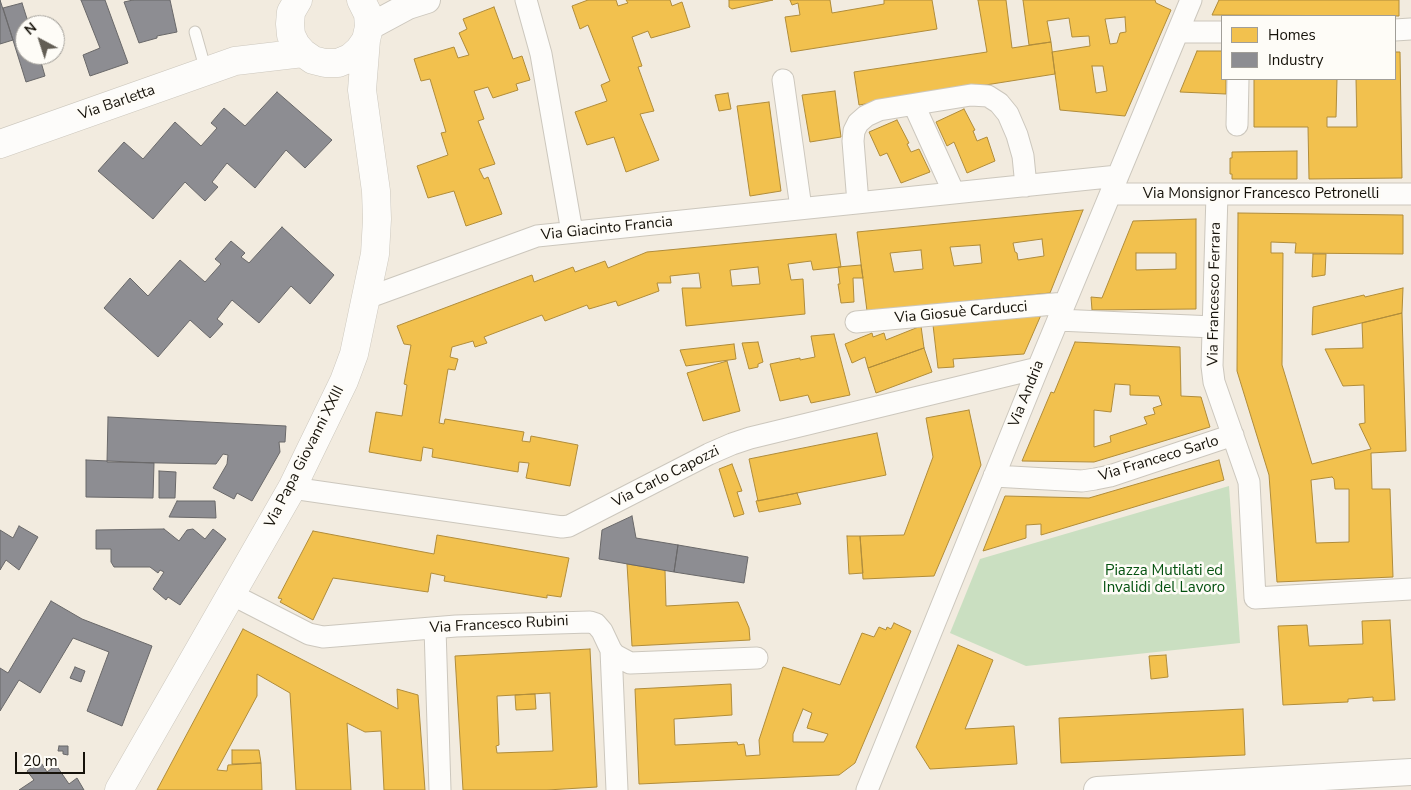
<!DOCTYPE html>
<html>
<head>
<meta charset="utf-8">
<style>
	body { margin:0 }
	#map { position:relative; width:1411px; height:790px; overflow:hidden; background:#f2ebdf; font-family:"Nunito Sans",sans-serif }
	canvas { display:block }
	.legend { position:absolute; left:1221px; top:15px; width:175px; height:65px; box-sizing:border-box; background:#fefcf7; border:1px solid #a19e98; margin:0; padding:6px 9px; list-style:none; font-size:15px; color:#16120a }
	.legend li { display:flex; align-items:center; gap:10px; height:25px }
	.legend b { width:25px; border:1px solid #a19e98 }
	.north { position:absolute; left:15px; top:15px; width:50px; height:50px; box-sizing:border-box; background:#fefcf7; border:1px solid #a19e98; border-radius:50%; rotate:320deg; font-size:14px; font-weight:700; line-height:20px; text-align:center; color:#16120a }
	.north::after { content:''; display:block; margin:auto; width:18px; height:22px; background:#635e55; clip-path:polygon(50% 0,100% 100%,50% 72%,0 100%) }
	.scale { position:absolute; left:15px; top:752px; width:70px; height:22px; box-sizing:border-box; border:2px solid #16120a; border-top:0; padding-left:6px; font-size:15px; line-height:18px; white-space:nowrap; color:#16120a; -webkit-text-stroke:4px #fefcf7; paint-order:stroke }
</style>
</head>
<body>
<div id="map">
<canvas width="1411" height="790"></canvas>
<ul class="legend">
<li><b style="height:14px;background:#f2c14e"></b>Homes</li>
<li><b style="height:14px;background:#8d8d92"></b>Industry</li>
</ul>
<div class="north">N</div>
<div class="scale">20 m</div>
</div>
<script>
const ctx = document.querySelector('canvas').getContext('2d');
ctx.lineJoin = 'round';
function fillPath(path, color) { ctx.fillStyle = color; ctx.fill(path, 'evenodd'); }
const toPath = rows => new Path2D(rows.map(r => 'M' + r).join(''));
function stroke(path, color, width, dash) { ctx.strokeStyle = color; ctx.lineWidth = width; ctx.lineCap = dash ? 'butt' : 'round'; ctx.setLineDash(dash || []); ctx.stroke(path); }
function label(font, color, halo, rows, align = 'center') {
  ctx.font = font + ' "Nunito Sans",sans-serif'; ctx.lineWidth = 5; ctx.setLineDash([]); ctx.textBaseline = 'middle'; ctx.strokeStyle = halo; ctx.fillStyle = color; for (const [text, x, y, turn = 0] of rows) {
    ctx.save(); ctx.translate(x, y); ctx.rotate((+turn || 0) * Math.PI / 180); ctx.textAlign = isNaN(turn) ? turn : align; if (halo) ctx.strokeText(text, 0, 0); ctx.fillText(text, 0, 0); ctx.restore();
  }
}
const green = toPath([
	[1229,486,1240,643,1026,666,950,633,980,559]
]);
const homes = toPath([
	[588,0,616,0,618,6,628,3,626,0,670,0,672,6,682,2,690,27,651,38,648,31,632,37,642,66,638,67,654,111,640,114,659,160,626,172,614,137,587,145,575,112,607,101,601,85,610,81,588,25,580,29,572,6,588,0],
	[729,0,773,0,732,9,729,7,729,0],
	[790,0,830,0,832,13,884,4,884,0,932,0,937,29,791,52,785,17,800,15,798,3,792,5,790,0],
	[978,0,1006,0,1012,48,1051,42,1055,74,859,105,854,72,987,52,978,0],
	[1023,0,1155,0,1156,3,1171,10,1125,116,1060,110,1052,52,1090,46,1089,36,1072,37,1069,18,1047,21,1051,42,1029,45,1023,0],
	[1125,17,1126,32,1120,33,1117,43,1110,44,1105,19,1125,17],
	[1092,66,1103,66,1107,91,1096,93,1092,66],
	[1219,0,1399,0,1399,16,1212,15,1219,0],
	[494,7,513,59,522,56,530,80,516,84,518,90,493,98,488,87,474,91,484,119,478,121,495,164,479,169,484,179,488,177,502,214,466,226,454,191,428,198,417,166,448,155,441,133,446,132,430,79,421,81,414,59,454,47,458,58,469,55,459,33,467,29,463,19,494,7],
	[1197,51,1222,51,1222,79,1226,79,1226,94,1180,92,1197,51],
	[1395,52,1400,52,1402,178,1309,179,1308,127,1254,127,1254,79,1337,79,1336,117,1327,117,1327,127,1357,127,1356,79,1395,79,1395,52],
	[835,91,841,137,810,142,802,95,835,91],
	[728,93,731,109,719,111,715,95,728,93],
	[769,102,781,191,750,196,737,106,769,102],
	[964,109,975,130,973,131,977,141,987,137,995,161,967,173,954,142,947,146,936,122,964,109],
	[897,120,909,143,907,144,911,152,919,149,930,172,901,183,887,153,880,156,869,132,897,120],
	[1297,151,1297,179,1232,179,1232,174,1230,174,1230,158,1232,158,1232,152,1297,151],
	[1083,210,1050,293,867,311,857,232,1083,210],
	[1042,239,1044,256,1018,260,1017,253,1015,252,1013,243,1042,239],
	[980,245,982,263,954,266,950,247,980,245],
	[921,250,923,269,894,272,890,253,921,250],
	[1238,213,1403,215,1403,254,1295,253,1296,243,1271,242,1271,253,1283,253,1282,365,1312,464,1371,449,1359,424,1365,423,1364,385,1343,386,1325,349,1363,348,1362,323,1402,313,1406,451,1371,453,1372,489,1390,489,1393,577,1277,582,1269,475,1237,371,1238,213],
	[1332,477,1334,479,1335,489,1349,489,1349,542,1316,543,1311,480,1332,477],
	[1196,219,1196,309,1092,310,1091,297,1102,298,1133,221,1196,219],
	[1136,253,1176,253,1176,269,1136,270,1136,253],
	[836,234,841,267,813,270,811,261,788,264,791,280,803,279,805,314,686,326,682,288,701,288,699,273,670,276,671,283,657,283,659,291,618,306,616,301,589,309,587,305,545,321,542,315,484,337,487,343,475,347,473,341,452,347,450,357,458,359,455,370,448,369,439,423,444,424,445,419,524,432,522,441,530,442,531,436,578,445,570,486,526,478,529,463,519,462,518,472,432,457,433,449,423,447,421,461,369,452,376,412,402,416,407,385,404,384,411,345,404,344,397,326,532,275,534,282,573,267,575,272,605,261,608,268,647,252,836,234],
	[758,267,760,284,732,286,730,270,758,267],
	[1313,254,1326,254,1325,275,1312,277,1313,254],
	[861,265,863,278,853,278,854,302,841,303,838,284,840,284,838,267,861,265],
	[1403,288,1402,313,1312,335,1313,307,1364,295,1365,297,1403,288],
	[1041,315,1024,354,953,359,954,367,938,368,933,325,1041,315],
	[921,326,924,348,868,368,865,357,852,363,845,344,872,333,873,337,884,333,886,340,921,326],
	[834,334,850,395,811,403,808,395,780,401,770,364,800,358,800,360,815,357,811,336,834,334],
	[758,342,763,362,758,364,758,367,749,369,742,343,758,342],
	[1075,342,1180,347,1181,396,1201,397,1210,427,1094,462,1022,461,1051,392,1054,393,1075,342],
	[1115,384,1130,385,1130,395,1159,396,1162,405,1153,408,1155,414,1144,417,1147,424,1110,436,1111,442,1094,447,1094,410,1111,412,1115,384],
	[734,344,736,359,686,366,680,350,734,344],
	[924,348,932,372,876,393,868,368,924,348],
	[727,361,740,411,703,421,687,373,727,361],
	[969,410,981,465,934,576,863,579,860,536,904,535,933,457,926,418,969,410],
	[877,433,886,475,758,501,749,459,877,433],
	[1219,460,1224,480,1041,535,1041,524,1026,525,1026,538,983,551,1005,496,1089,498,1219,460],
	[732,464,742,491,737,492,744,514,734,517,719,469,732,464],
	[797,493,801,504,759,512,756,501,797,493],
	[313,531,434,554,437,535,569,558,561,597,547,595,547,598,444,581,445,576,431,573,428,592,333,578,313,620,280,602,282,599,278,598,313,531],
	[847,536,860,536,863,573,849,574,847,536],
	[627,564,665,570,666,606,738,602,749,628,750,640,632,646,627,564],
	[1390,620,1395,700,1373,701,1373,697,1348,699,1348,702,1283,705,1278,626,1307,625,1309,646,1363,644,1362,621,1390,620],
	[894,623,911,631,855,763,839,775,639,784,635,689,731,684,732,715,674,719,675,745,737,742,738,745,744,744,746,756,760,755,759,740,783,667,840,685,862,633,874,637,879,627,886,630,887,627,891,629,894,623],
	[803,709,812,713,807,728,828,734,824,742,793,742,793,734,803,709],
	[243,629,398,709,397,689,418,695,425,790,384,790,381,731,365,732,347,723,351,790,296,790,290,693,257,674,257,696,217,770,227,771,228,765,261,763,262,790,157,790,243,629],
	[958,645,993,660,965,729,1014,726,1017,764,930,769,916,747,958,645],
	[590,649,597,787,547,790,463,790,455,656,590,649],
	[550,693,553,751,497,753,496,746,499,745,497,696,550,693],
	[1166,655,1168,677,1151,679,1149,656,1166,655],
	[535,694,536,709,516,710,515,695,535,694],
	[1243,709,1245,755,1061,763,1059,718,1243,709],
	[232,750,259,750,261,763,232,764,232,750]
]);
const industry = toPath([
	[0,0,13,40,0,44,0,0],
	[81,0,105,0,128,63,90,76,83,55,100,48,81,0],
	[133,0,170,0,177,32,157,36,157,38,139,43,124,2,133,0],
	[22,3,29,25,25,25,25,55,39,55,45,76,26,82,3,8,22,3],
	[277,92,332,140,305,168,286,150,255,188,227,163,212,182,218,187,205,201,185,182,153,219,98,171,124,142,143,159,175,122,201,146,217,128,211,123,224,108,245,126,277,92],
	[282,227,334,275,310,304,291,286,259,323,232,300,217,319,223,324,210,338,190,320,158,357,104,308,130,278,148,296,180,260,205,282,221,264,215,259,231,241,245,253,241,257,249,263,282,227],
	[108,417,286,426,285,442,279,442,280,452,252,501,237,493,234,499,213,488,227,464,228,455,223,454,216,464,107,462,108,417],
	[86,460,154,463,153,498,86,497,86,460],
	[159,471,176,472,175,498,159,498,159,471],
	[177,501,215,501,216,518,169,517,177,501],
	[632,516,636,538,678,545,674,572,599,559,602,530,632,516],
	[19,526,38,537,19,570,6,560,0,570,0,530,13,538,19,526],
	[164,529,179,541,187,530,193,529,205,539,213,529,226,539,180,605,168,597,166,600,153,589,164,572,160,570,158,573,150,567,114,567,111,562,111,549,96,549,96,530,164,529],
	[678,545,748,557,744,583,674,572,678,545],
	[51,601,82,619,152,646,122,726,87,711,109,652,73,638,40,693,19,680,0,711,0,668,8,673,51,601],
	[75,667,85,671,81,682,70,678,75,667],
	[59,746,68,746,68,755,63,754,63,751,58,751,59,746],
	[40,761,47,772,56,765,69,784,77,778,84,790,19,790,34,780,27,771,40,761]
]);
const service = toPath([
	[195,32,206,71]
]);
const minor = toPath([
	[526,0,541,54,572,232],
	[1395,30,1411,29],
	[1178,32,1222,32],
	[783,80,801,208],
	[914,105,954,193],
	[1237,125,1238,79],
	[1111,194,1411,194],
	[1217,194,1212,366,1214,382,1249,482,1255,598,1411,589],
	[858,203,853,141,854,131,858,123,866,116,879,110,971,95,988,96,999,103,1008,114,1017,135,1023,156,1026,186],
	[367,298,537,236,1118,176],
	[1058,320,1213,327],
	[856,322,1065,303],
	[994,476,1082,481,1095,479,1110,476,1233,435],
	[292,488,562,527,569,526,709,454,732,444,750,438,1038,368],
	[231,594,309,634,323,637,456,626,590,622,596,624,602,631,611,650,615,655,630,663,757,658],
	[435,628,440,790],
	[611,650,617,790],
	[867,790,1038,368,1191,0]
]);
const tertiary = toPath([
	[369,27,408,6,427,0],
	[1097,790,1411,772]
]);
const secondary = toPath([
	[298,0,291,12,290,24,291,35,296,45,303,53,313,60,325,63,338,63,350,58,359,50,366,40,369,27,368,14,361,0],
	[0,144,235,61,303,53],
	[119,790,292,488,344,381,354,354,375,254,377,219,376,191,362,90,366,40]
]);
const streetNames = [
	["Via Barletta",117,103,-19],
	["Via Monsignor Francesco Petronelli",1261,194],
	["Via Giacinto Francia",607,229,-6],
	["Via Francesco Ferrara",1215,294,-89],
	["Via Giosuè Carducci",961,313,-5],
	["Via Andria",1027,394,-68],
	["Via Papa Giovanni XXIII",305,457,-63],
	["Via Franceco Sarlo",1159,459,-17],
	["Via Carlo Capozzi",666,477,-27],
	["Via Francesco Rubini",499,625,-3]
];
const parkNames = [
	["Piazza Mutilati ed",1164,571],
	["Invalidi del Lavoro",1164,588]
];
fillPath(green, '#cadfc1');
fillPath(homes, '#f2c14e');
stroke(homes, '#b08c3a', 1);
fillPath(industry, '#8d8d92');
stroke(industry, '#696869', 1);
stroke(service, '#ccc7bd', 13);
stroke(minor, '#ccc7bd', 23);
stroke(tertiary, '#ccc7bd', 28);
stroke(secondary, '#ccc7bd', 29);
stroke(service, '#fdfcfa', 11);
stroke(minor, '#fdfcfa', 21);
stroke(tertiary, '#fdfcfa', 26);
stroke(secondary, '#fdfcfa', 28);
label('15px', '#16120a', '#fefcf7', streetNames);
label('15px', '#03510f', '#fefcf7', parkNames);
</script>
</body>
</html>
